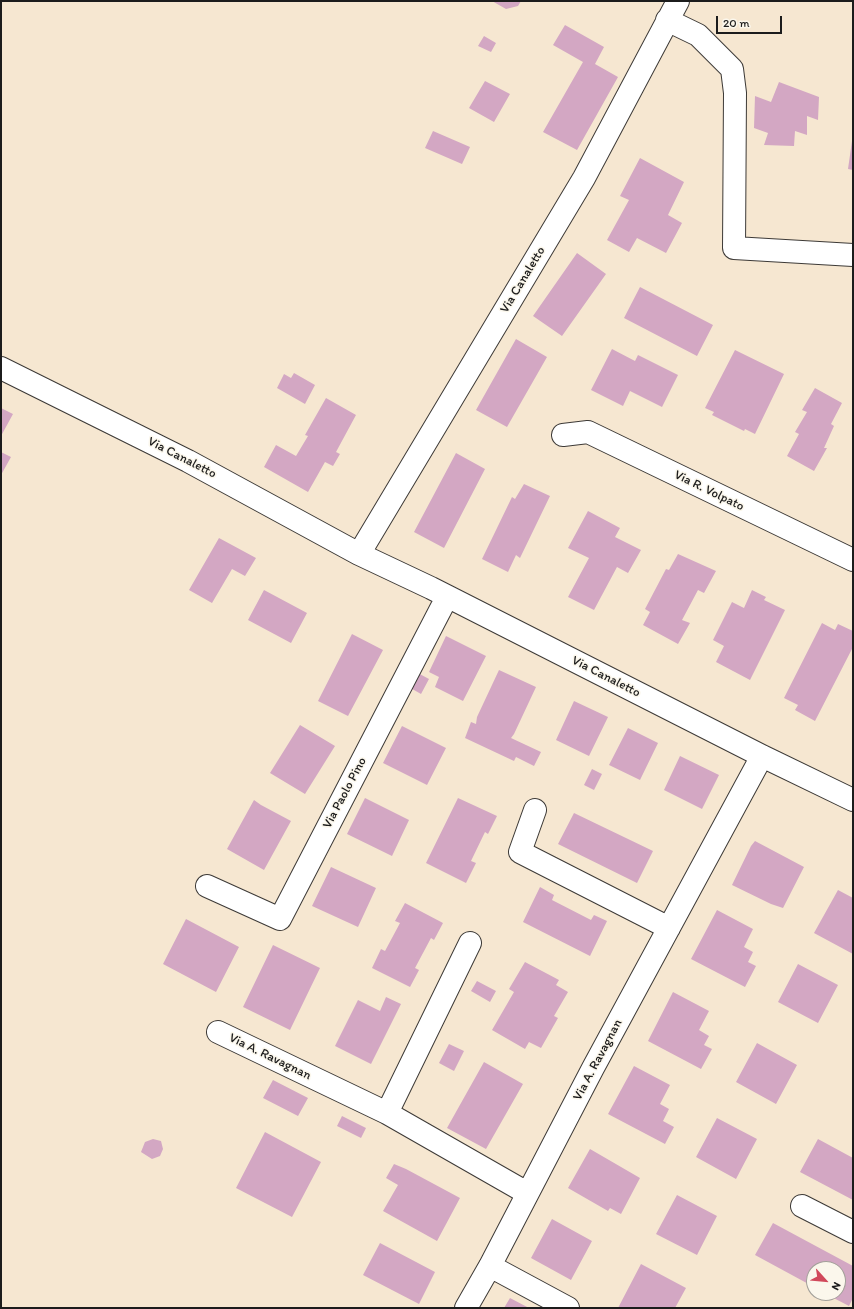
<!DOCTYPE html>
<html>
<head>
<meta charset="utf-8">
<style>
	body { margin:0 }
	#map { position:relative; width:854px; height:1309px; overflow:hidden; background:#f6e7d1; font-family:Itim,sans-serif }
	canvas { display:block }
	.frame { position:absolute; inset:0; border:2px solid #1c1c1c; pointer-events:none }
	.north { position:absolute; left:806px; top:1261px; width:40px; height:40px; box-sizing:border-box; background:#fbf7ec; border:1px solid #a29f99; border-radius:50%; rotate:117deg; font-size:11px; font-weight:700; line-height:16px; text-align:center; color:#1c1c1c }
	.north::after { content:''; display:block; margin:auto; width:14px; height:18px; background:#d1495b; clip-path:polygon(50% 0,100% 100%,50% 72%,0 100%) }
	.scale { position:absolute; left:716px; top:16px; width:66px; height:18px; box-sizing:border-box; border:2px solid #1c1c1c; border-top:0; padding-left:5px; font-size:12px; line-height:14px; white-space:nowrap; color:#1c1c1c; -webkit-text-stroke:3px #fbf7ec; paint-order:stroke }
</style>
</head>
<body>
<div id="map">
<canvas width="854" height="1309"></canvas>
<div class="frame"></div>
<div class="north">N</div>
<div class="scale">20 m</div>
</div>
<script>
const ctx = document.querySelector('canvas').getContext('2d');
ctx.lineJoin = 'round';
function fillPath(path, color) { ctx.fillStyle = color; ctx.fill(path, 'evenodd'); }
const toPath = rows => new Path2D(rows.map(r => 'M' + r).join(''));
function stroke(path, color, width, dash) { ctx.strokeStyle = color; ctx.lineWidth = width; ctx.lineCap = dash ? 'butt' : 'round'; ctx.setLineDash(dash || []); ctx.stroke(path); }
function label(font, color, halo, rows, align = 'center') {
  ctx.font = font + ' Itim,sans-serif'; ctx.lineWidth = 3; ctx.setLineDash([]); ctx.textBaseline = 'middle'; ctx.strokeStyle = halo; ctx.fillStyle = color; for (const [text, x, y, turn = 0] of rows) {
    ctx.save(); ctx.translate(x, y); ctx.rotate((+turn || 0) * Math.PI / 180); ctx.textAlign = isNaN(turn) ? turn : align; if (halo) ctx.strokeText(text, 0, 0); ctx.fillText(text, 0, 0); ctx.restore();
  }
}
const building = toPath([
	[492,1,521,1,518,6,506,9],
	[565,25,604,47,595,64,618,77,577,150,543,132,583,62,553,45],
	[484,36,496,43,491,52,478,46],
	[485,81,510,94,494,122,469,108],
	[779,82,819,97,818,120,807,116,807,135,795,131,794,146,764,145,768,133,754,128,755,96,771,102],
	[433,131,470,147,462,164,425,148],
	[852,141,853,141,853,170,848,169],
	[640,158,684,182,668,215,682,223,666,253,637,238,629,252,607,240,629,200,620,196],
	[577,253,606,274,562,336,533,316],
	[640,287,713,325,697,356,624,318],
	[516,339,547,357,507,427,476,410],
	[612,349,635,361,638,355,678,375,662,407,630,391,623,406,591,390],
	[735,350,784,374,755,434,745,429,744,431,712,415,714,412,705,408],
	[294,373,315,385,305,404,277,388,284,374,291,378],
	[815,388,842,403,831,424,834,426,824,448,827,448,814,471,787,456,799,434,795,432,807,412,802,410],
	[326,398,356,415,336,452,340,454,333,466,325,462,308,492,264,467,276,445,296,456,308,436,305,435],
	[1,408,13,414,1,436],
	[1,452,11,457,1,475],
	[456,453,485,469,444,548,414,532],
	[524,484,550,496,520,558,516,555,508,572,482,559,512,497,515,499],
	[588,511,620,528,615,537,641,550,628,573,617,567,594,610,568,597,589,558,568,548],
	[219,538,256,558,245,576,232,569,212,603,189,590],
	[678,554,716,571,704,593,698,590,682,620,690,623,678,644,643,625,650,612,645,609,666,569,669,570],
	[264,590,307,613,291,643,248,620],
	[752,590,766,597,764,600,785,610,750,680,716,662,724,646,713,640,732,602,744,608],
	[822,623,835,630,838,624,853,631,853,647,815,721,795,710,798,705,784,698],
	[352,634,383,650,348,716,318,701],
	[446,636,486,656,463,701,435,687,439,677,429,672],
	[499,670,536,687,514,734,511,738,541,752,534,766,516,757,514,761,465,738,471,722,476,724,477,717],
	[414,671,429,679,421,694,407,686],
	[574,701,608,717,589,756,556,740],
	[300,725,335,746,305,794,270,773],
	[402,726,446,748,427,785,383,763],
	[628,728,658,743,640,780,609,765],
	[680,756,719,775,702,809,664,790],
	[592,769,602,774,594,790,584,785],
	[365,798,409,820,392,856,347,834],
	[458,798,497,816,488,834,485,832,471,861,476,863,466,883,426,863],
	[254,800,261,805,291,821,264,870,227,849],
	[574,813,653,851,637,883,558,844],
	[755,841,804,867,783,908,771,904,732,885,751,846],
	[331,867,376,888,358,927,312,906],
	[540,887,554,895,552,900,591,920,594,915,607,921,590,956,523,922],
	[838,890,853,898,853,954,814,933],
	[405,903,443,923,434,940,431,938,415,968,419,970,410,987,372,968,381,949,385,951,400,923,395,921],
	[717,910,753,929,744,947,753,952,748,962,756,966,745,987,691,959],
	[186,919,239,947,216,992,163,964],
	[273,945,320,968,290,1030,243,1007],
	[525,962,559,980,556,985,568,992,554,1016,558,1018,541,1048,529,1042,525,1049,492,1030,514,992,509,989],
	[798,964,838,985,818,1023,778,1002],
	[477,981,496,991,490,1002,471,991],
	[673,992,709,1011,699,1030,709,1036,704,1045,712,1049,701,1069,648,1041],
	[386,997,401,1004,371,1064,335,1046,358,1000,380,1011],
	[757,1043,797,1065,776,1104,736,1082],
	[449,1044,464,1051,454,1071,439,1063],
	[484,1062,523,1084,486,1149,447,1128],
	[634,1066,670,1085,660,1104,669,1109,663,1121,674,1127,665,1144,608,1114],
	[273,1080,308,1098,298,1116,263,1098],
	[342,1116,366,1128,361,1138,337,1126],
	[717,1118,757,1139,736,1179,696,1157],
	[265,1132,321,1162,292,1217,236,1188],
	[153,1139,161,1141,163,1149,160,1156,152,1159,141,1152,145,1142],
	[818,1139,853,1158,853,1200,800,1172],
	[590,1149,640,1178,621,1214,610,1208,608,1211,568,1188],
	[394,1164,406,1169,460,1198,437,1241,383,1211,398,1185,386,1178],
	[677,1195,717,1216,697,1255,656,1234],
	[552,1219,592,1241,571,1280,531,1258],
	[773,1223,853,1266,853,1298,849,1306,824,1293,838,1293,838,1269,814,1269,814,1287,755,1255],
	[380,1243,435,1272,419,1304,363,1275],
	[641,1264,686,1288,675,1308,618,1308],
	[510,1298,529,1308,504,1308]
]);
const minor = toPath([
	[667,20,698,35,732,69,735,93,734,248,853,255],
	[1,368,188,461,359,554,431,588,762,756,853,800],
	[563,435,588,432,853,560],
	[359,554,584,178,678,1],
	[535,810,520,852,669,928],
	[207,886,280,919,447,597],
	[218,1032,387,1113,527,1193],
	[387,1113,470,943],
	[802,1206,853,1232],
	[490,1266,568,1308],
	[466,1308,490,1266,593,1068,762,756]
]);
const streetNames = [
	["Via Canaletto",523,280,-59],
	["Via Canaletto",182,458,27],
	["Via R. Volpato",709,491,26],
	["Via Canaletto",606,677,27],
	["Via Paolo Pino",345,793,-62],
	["Via A. Ravagnan",270,1057,26],
	["Via A. Ravagnan",598,1060,-62]
];
fillPath(building, '#d3a7c3');
stroke(minor, '#3d3a37', 24);
stroke(minor, '#fff', 22);
label('13px', '#1c1c1c', '#fbf7ec', streetNames);
</script>
</body>
</html>
